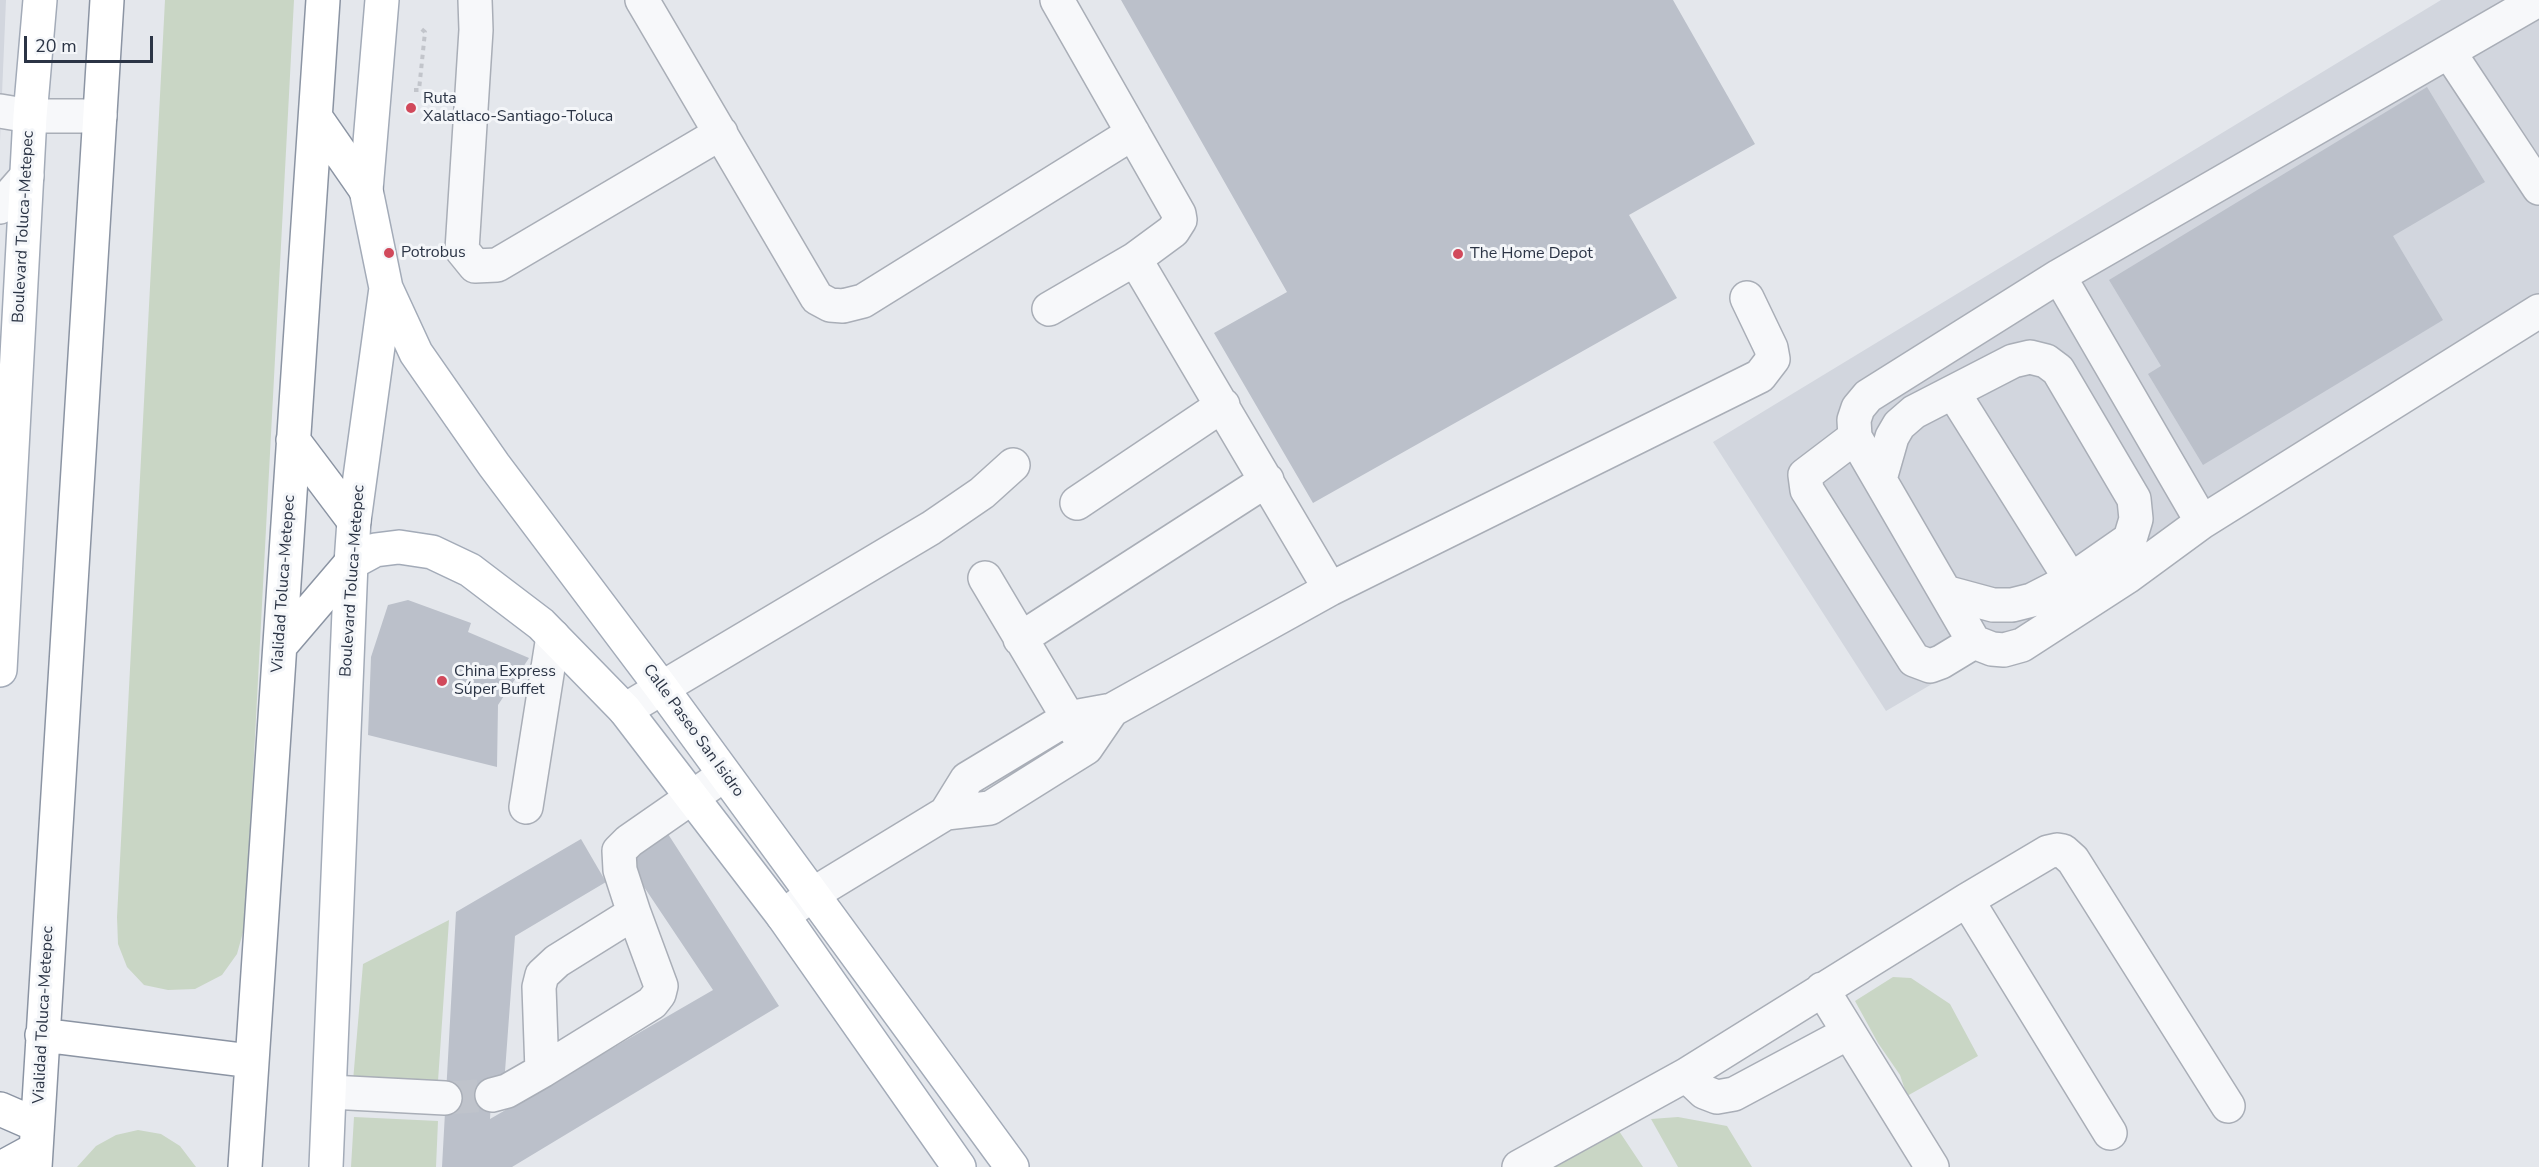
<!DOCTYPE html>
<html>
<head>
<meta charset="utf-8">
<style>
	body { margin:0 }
	#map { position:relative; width:2539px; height:1167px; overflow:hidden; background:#e4e7ec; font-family:"Nunito Sans",sans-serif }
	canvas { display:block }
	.scale { position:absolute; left:24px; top:36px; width:129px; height:27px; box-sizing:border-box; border:3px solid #2b3445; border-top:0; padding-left:8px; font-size:18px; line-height:21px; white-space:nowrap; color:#2b3445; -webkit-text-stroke:4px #f4f6f9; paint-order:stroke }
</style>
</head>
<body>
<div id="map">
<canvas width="2539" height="1167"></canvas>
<div class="scale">20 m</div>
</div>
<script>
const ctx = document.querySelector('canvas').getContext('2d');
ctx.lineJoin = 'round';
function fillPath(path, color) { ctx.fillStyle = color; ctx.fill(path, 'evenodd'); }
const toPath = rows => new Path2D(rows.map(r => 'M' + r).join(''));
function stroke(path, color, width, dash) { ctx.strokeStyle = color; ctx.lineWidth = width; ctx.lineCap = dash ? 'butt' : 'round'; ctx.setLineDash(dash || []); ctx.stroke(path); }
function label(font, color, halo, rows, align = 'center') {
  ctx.font = font + ' "Nunito Sans",sans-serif'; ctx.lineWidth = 6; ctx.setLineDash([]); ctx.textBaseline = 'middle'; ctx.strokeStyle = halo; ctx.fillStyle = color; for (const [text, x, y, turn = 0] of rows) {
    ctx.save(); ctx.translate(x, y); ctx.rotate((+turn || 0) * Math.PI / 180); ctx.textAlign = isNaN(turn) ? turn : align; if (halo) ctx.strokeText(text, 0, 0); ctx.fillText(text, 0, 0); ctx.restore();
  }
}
const built = toPath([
	[0,0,6,0,0,141],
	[2441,0,2534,0,2539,7,2539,328,1886,711,1713,442]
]);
const green = toPath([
	[165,0,294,0,245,925,237,954,222,975,195,989,168,990,144,985,127,967,118,944,117,917],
	[449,920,438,1081,353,1081,363,964],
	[1893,977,1911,978,1950,1004,1978,1056,1907,1096,1900,1075,1878,1043,1855,1001],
	[354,1117,438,1121,436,1167,351,1167],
	[1678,1117,1727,1126,1752,1167,1678,1167,1651,1119],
	[1613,1122,1643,1167,1533,1167],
	[138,1130,161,1134,180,1146,196,1167,77,1167,96,1146,116,1135]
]);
const building = toPath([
	[1121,0,1673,0,1755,144,1629,215,1677,298,1313,503,1214,333,1287,292],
	[2427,87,2485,182,2393,236,2443,320,2203,465,2148,374,2161,366,2109,280],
	[408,600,471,623,468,632,529,658,498,705,497,767,368,735,371,657,388,605],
	[668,834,779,1006,512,1167,442,1167,456,912,581,839,606,882,515,936,504,1085,492,1084,490,1119,713,990,626,860]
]);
const minorTunnel = toPath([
	[445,1098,492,1095]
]);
const path = toPath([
	[414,90,419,90,425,32,419,27]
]);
const minor = toPath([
	[475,0,476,30,462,250,475,266,497,265,721,133],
	[642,0,817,298,830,305,843,306,863,301,1133,133],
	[2538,0,2059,276,2202,522,2539,311],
	[2449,52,2539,188],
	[0,111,30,116,100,116],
	[0,207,27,176],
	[1135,259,1330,589],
	[2059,276,1868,396,1858,408,1854,420,1855,437,1974,642,1992,649,2004,650,2022,645,2127,577,2202,522],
	[1049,309,1135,259,1173,231,1180,220,1179,214,1057,0],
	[1953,392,2071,580],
	[1855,437,1805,475,1807,490,1914,660,1930,666,1941,662,1974,642],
	[1880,479,1892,437,1899,425,1914,412,2013,361,2030,357,2046,361,2058,370,2134,499,2136,519,2130,539,2071,580,2032,600,2012,605,1993,605,1945,592],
	[1077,503,1223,405],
	[985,578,1079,736],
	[1020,639,1267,480],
	[625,710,931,528,982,493,1013,465],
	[526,807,553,636],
	[946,813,967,779,1068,718,1112,710,1330,589,1760,376,1773,359,1771,348,1747,298],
	[1967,900,2110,1133],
	[634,913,661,986,659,994,652,1003,542,1071,539,987,542,975,557,961,634,913],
	[634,913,620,870,619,851,629,841,724,775],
	[783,916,813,894,946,813,990,808,1057,766,1086,748,1112,710],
	[1822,989,1932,1167],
	[1686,1075,1704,1092,1717,1097,1734,1094,1848,1033],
	[330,1092,445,1098],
	[492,1095,507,1091,542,1071],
	[1519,1167,1686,1075,1967,900,2048,852,2057,850,2063,851,2073,860,2228,1106]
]);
const major = toPath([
	[386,288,416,353,494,465,661,687,1012,1167],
	[351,563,375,550,399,547,432,552,470,570,541,624,625,710,783,916,959,1167],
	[0,670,30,116,40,0],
	[326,1167,351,563,354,521,386,288,366,190,382,0]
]);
const highway = toPath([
	[316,118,366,190],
	[293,440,354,521],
	[280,646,351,563],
	[42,1035,251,1061],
	[0,1109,37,1125],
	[3,1167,36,1149],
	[35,1167,107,0],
	[245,1167,323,0]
]);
const markers = [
	[411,108,6,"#d1495b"],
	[389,253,6,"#d1495b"],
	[1458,254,6,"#d1495b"],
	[442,681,6,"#d1495b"]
];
const poiNames = [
	["Ruta",423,99],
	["Xalatlaco-Santiago-Toluca",423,117],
	["Potrobus",401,253],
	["The Home Depot",1470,254],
	["China Express",454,672],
	["Súper Buffet",454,690]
];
const streetNames = [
	["Boulevard Toluca-Metepec",24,227,-87],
	["Boulevard Toluca-Metepec",353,581,-86],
	["Vialidad Toluca-Metepec",284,584,-86],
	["Calle Paseo San Isidro",693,731,54],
	["Vialidad Toluca-Metepec",44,1015,-87]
];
fillPath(built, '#d2d6de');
fillPath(green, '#c9d6c5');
fillPath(building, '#bbc0ca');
stroke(minorTunnel, '#bfc3cb', 33, [33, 16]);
stroke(minor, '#a9aeb7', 36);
stroke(major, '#a3abb8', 36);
stroke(highway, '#8b94a3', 36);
stroke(path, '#c2c5cb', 4, [4.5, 4.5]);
stroke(minor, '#f7f8fa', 33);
stroke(major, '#fff', 33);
stroke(highway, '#fff', 33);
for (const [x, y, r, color] of markers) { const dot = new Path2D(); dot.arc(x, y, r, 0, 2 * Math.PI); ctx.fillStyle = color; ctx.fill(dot); stroke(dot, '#f4f6f9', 2); }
label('16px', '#2b3445', '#f4f6f9', poiNames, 'left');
label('16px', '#2b3445', '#f4f6f9', streetNames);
</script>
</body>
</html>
